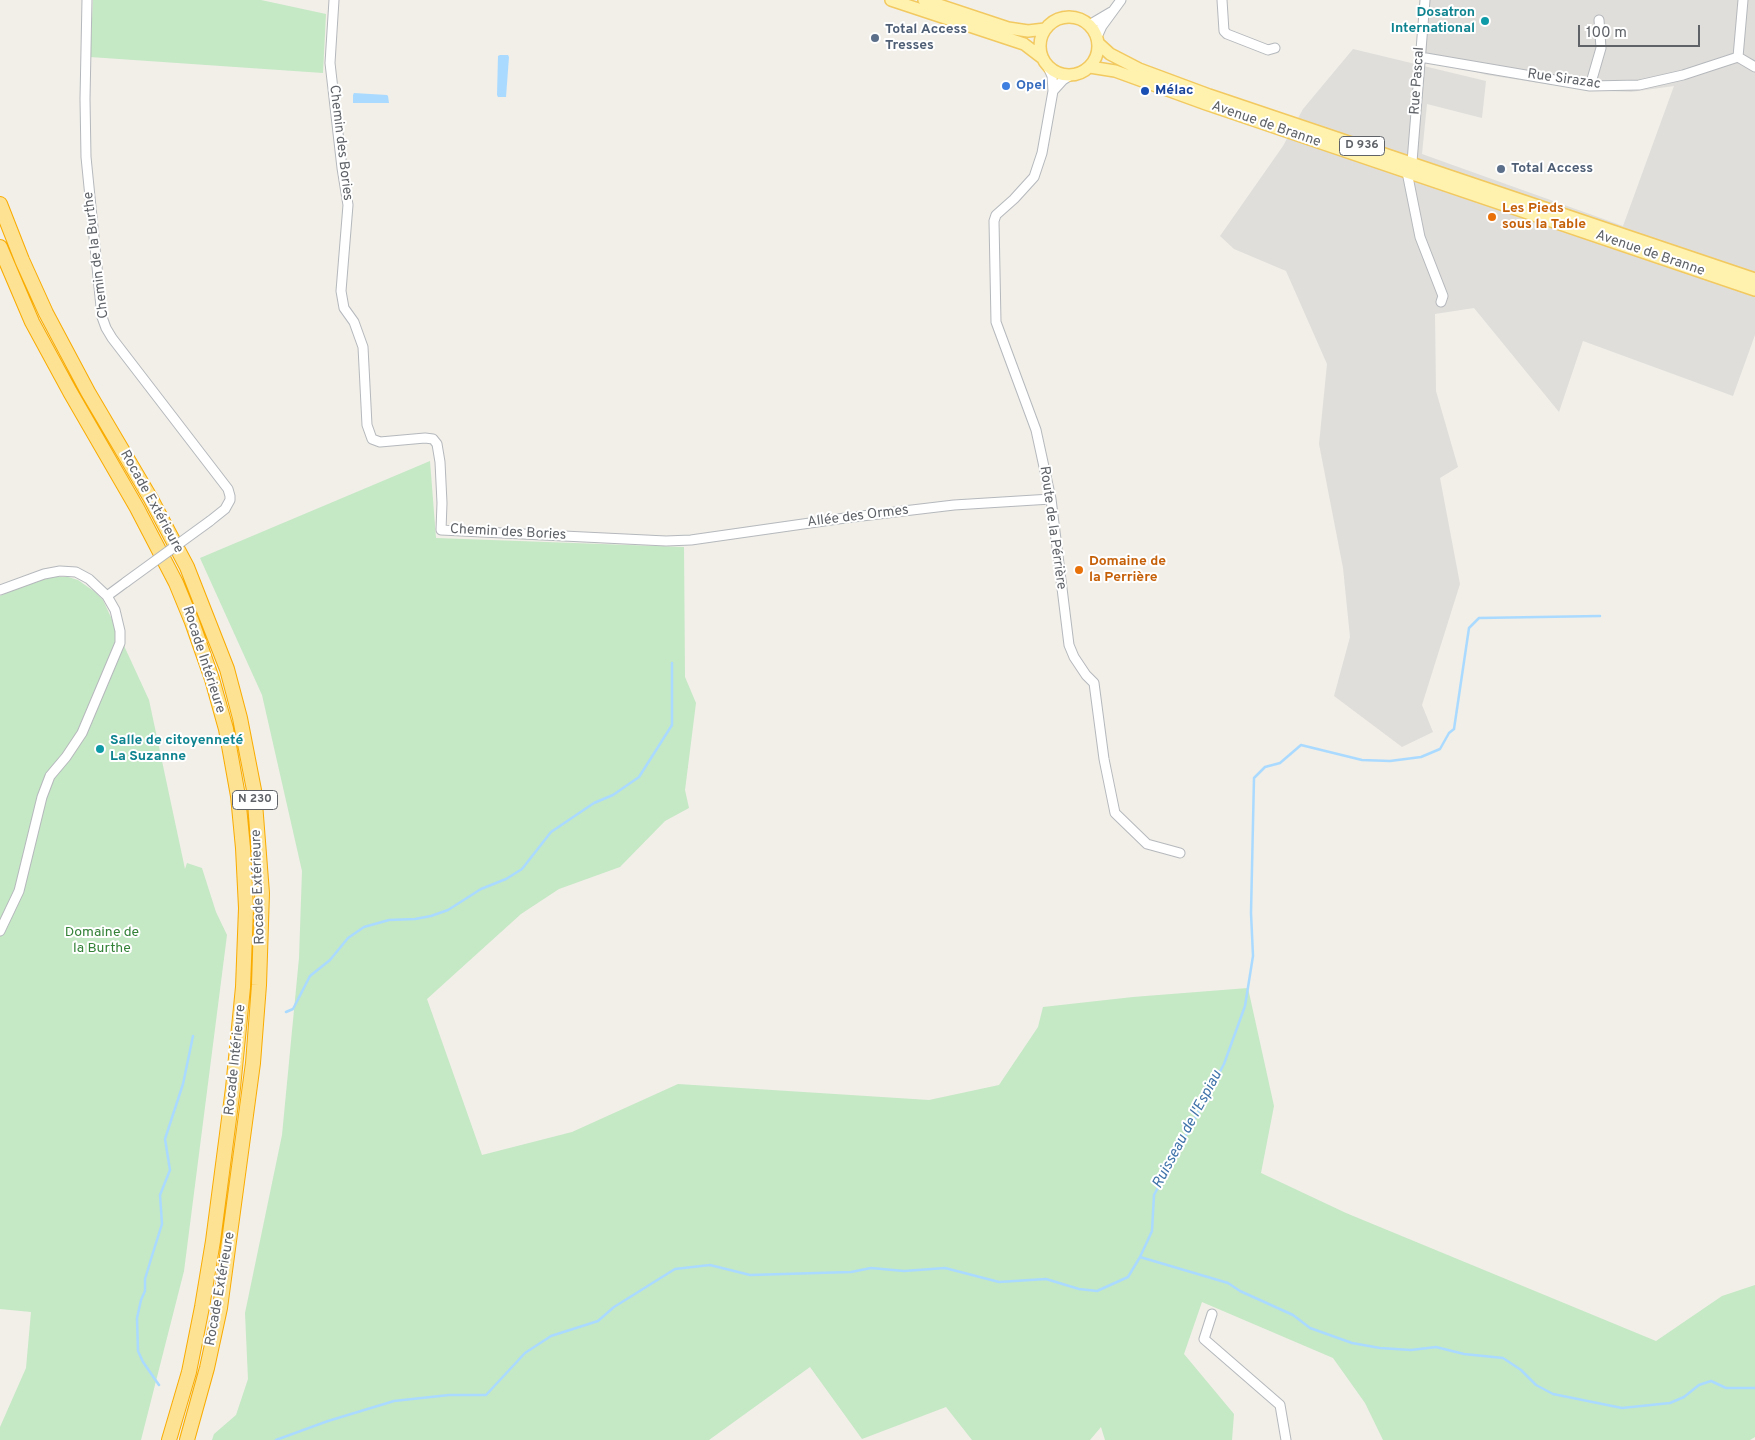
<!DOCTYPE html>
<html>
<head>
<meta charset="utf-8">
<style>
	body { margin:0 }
	#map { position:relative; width:1755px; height:1440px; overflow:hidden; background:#f1efe8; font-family:Overpass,sans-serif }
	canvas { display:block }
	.scale { position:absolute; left:1578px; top:25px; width:122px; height:22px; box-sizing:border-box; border:2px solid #5f6368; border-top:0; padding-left:6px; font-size:15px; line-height:18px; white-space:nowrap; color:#5f6368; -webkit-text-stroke:4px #fff; paint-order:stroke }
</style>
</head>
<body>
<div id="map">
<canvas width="1755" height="1440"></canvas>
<div class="scale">100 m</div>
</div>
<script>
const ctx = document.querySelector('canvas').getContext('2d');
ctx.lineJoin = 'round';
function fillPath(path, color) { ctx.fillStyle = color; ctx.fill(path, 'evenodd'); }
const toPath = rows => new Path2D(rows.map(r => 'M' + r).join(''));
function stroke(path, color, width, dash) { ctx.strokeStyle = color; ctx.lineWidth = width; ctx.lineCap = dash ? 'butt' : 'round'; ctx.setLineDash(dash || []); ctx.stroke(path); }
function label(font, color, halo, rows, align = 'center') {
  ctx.font = font + ' Overpass,sans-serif'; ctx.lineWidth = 4; ctx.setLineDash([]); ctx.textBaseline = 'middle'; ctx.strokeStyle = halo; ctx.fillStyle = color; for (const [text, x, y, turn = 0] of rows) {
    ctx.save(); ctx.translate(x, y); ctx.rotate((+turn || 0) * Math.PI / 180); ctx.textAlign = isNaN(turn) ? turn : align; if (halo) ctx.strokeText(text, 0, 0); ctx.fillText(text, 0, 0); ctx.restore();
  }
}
const industrial = toPath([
	[1426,0,1755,0,1755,335,1733,396,1583,341,1559,412,1474,308,1435,314,1436,391,1458,467,1440,478,1460,584,1422,705,1433,732,1402,747,1334,696,1350,637,1343,568,1319,444,1327,364,1286,271,1234,249,1220,236,1283,146,1303,109,1353,49,1486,81,1482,118,1427,104,1422,154,1623,226,1674,86,1631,92,1586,90,1487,75,1420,57]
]);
const green = toPath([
	[93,0,261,0,326,14,323,73,90,57],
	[430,461,436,538,684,547,685,677,696,703,685,790,689,808,665,821,620,867,559,889,521,914,427,999,482,1155,572,1132,678,1084,929,1100,999,1085,1038,1027,1043,1007,1133,997,1248,988,1274,1106,1261,1173,1346,1213,1656,1341,1722,1296,1755,1285,1755,1437,1750,1440,1383,1440,1365,1403,1333,1358,1202,1302,1184,1354,1234,1414,1232,1440,1105,1440,1101,1427,1090,1440,972,1440,946,1407,862,1439,810,1367,709,1440,212,1440,214,1434,236,1415,248,1379,245,1313,282,1135,299,958,302,871,262,695,200,558],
	[52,577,68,577,78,580,95,592,103,600,149,700,185,869,187,863,202,868,216,912,227,935,184,1271,141,1440,0,1440,0,1427,26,1368,31,1312,0,1309,0,596,30,583]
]);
const water = toPath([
	[500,55,508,55,509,57,506,97,498,97,497,95,498,56],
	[354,93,387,95,388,96,389,103,353,103,353,95]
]);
const stream = toPath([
	[286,1012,293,1009,310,976,330,960,348,938,364,927,389,920,415,919,431,916,448,910,481,889,506,879,522,869,551,832,594,803,613,795,639,777,672,725,672,663],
	[1140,1257,1228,1283,1240,1291,1293,1315,1310,1328,1352,1343,1380,1348,1411,1350,1436,1347,1464,1354,1503,1358,1521,1370,1536,1385,1553,1394,1622,1408,1670,1403,1684,1397,1699,1385,1711,1381,1726,1388,1755,1388],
	[159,1385,143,1362,138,1351,137,1318,141,1300,145,1291,145,1279,151,1259,162,1224,160,1195,170,1170,165,1139,183,1084,193,1036],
	[276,1440,328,1421,394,1401,449,1395,486,1395,525,1353,551,1336,598,1321,614,1307,675,1269,710,1265,750,1275,851,1272,871,1268,904,1271,945,1268,999,1282,1046,1279,1079,1289,1097,1291,1128,1277,1140,1257,1152,1231,1154,1195,1224,1064,1245,1006,1253,956,1251,913,1254,778,1265,767,1280,763,1301,745,1362,760,1390,761,1421,757,1440,749,1449,733,1454,729,1469,628,1479,618,1600,616]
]);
const minor = toPath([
	[87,0,85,99,86,157,102,317,106,328,112,338,228,489,230,496,230,500,225,509,210,521],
	[334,0,330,63,342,168,348,205,341,291,344,308,354,322,363,347,367,425,372,439,380,442,425,438,433,439,437,444,440,462,442,503,441,530,666,541,691,540,845,518,954,505,1051,499],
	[1222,0,1224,31,1227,34,1268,50,1275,48],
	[1089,25,1111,12],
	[1097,37,1102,26,1121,0],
	[1420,57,1590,86,1639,85,1683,75,1738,57,1743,0],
	[1738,57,1755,67],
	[1047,65,1052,76,1053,91,1042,153,1034,177,1014,199,996,215,994,221,996,322,1036,430,1051,499,1069,645,1074,657,1086,675,1094,683,1104,759,1115,813,1147,844,1180,853],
	[1590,86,1601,48,1599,20],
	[1053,91,1063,80,1071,75],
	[1412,162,1425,0],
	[1407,172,1420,237,1443,296,1441,302],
	[0,590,44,574,60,571,76,572,89,579,107,596,115,610,120,631,120,643,82,733,66,757,50,776,42,797,19,891,0,931],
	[107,596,126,582],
	[1212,1314,1204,1339,1280,1405,1286,1440]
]);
const major = toPath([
	[891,0,1024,44,1041,57],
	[924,0,1008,28,1028,31,1045,29],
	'1040 46a29 29 0 1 1 58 0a29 29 0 1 1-58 0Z',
	[1098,43,1110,54,1139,69,1209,95,1755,279],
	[1090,67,1115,71,1206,104,1755,290]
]);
const highway = toPath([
	[0,204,22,260,46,313,88,392,151,499,187,567,227,669,240,718,254,790,262,893,259,985,253,1063,220,1308,207,1368,187,1440],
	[0,247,32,322,70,392,137,508,176,583,192,622,212,679,226,729,238,796,243,848,246,908,243,987,233,1088,213,1241,202,1307,189,1372,169,1440]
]);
const minorBridge = toPath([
	[126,582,210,521]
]);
const markers = [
	[1485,21,5,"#0f9aa8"],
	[875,38,5,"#5c6f8a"],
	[1006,86,5,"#3f7fe0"],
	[1145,91,5,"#1a4fb4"],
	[1501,169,5,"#5c6f8a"],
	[1492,217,5,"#e8710a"],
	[1079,570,5,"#e8710a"],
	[100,749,5,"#0f9aa8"]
];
const shields = [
	[1362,146,45],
	[255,800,45]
];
const shieldNames = [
	["D 936",1362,146],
	["N 230",255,800]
];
const cultureNames = [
	["Dosatron",1475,13],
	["International",1475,29],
	["Salle de citoyenneté",110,741,"left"],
	["La Suzanne",110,757,"left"]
];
const serviceNames = [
	["Total Access",885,30],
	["Tresses",885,46],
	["Total Access",1511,169]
];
const streetNames = [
	["Rue Sirazac",1564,80,8],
	["Rue Pascal",1418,81,-86],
	["Avenue de Branne",1266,125,19],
	["Chemin des Bories",340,143,83],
	["Avenue de Branne",1650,254,19],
	["Chemin de la Burthe",97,255,-97],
	["Rocade Extérieure",151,502,61],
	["Allée des Ormes",858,517,-7],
	["Route de la Pérrière",1052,528,82],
	["Chemin des Bories",508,533,3],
	["Rocade Intérieure",203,660,72],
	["Rocade Extérieure",259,887,-92],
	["Rocade Intérieure",236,1060,-84],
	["Rocade Extérieure",221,1289,-80]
];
const shopNames = [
	["Opel",1016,86]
];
const transitNames = [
	["Mélac",1155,91]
];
const foodNames = [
	["Les Pieds",1502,209],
	["sous la Table",1502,225],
	["Domaine de",1089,562],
	["la Perrière",1089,578]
];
const parkNames = [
	["Domaine de",102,933],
	["la Burthe",102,949]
];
const waterNames = [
	["Ruisseau de l'Espiau",1188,1130,-62]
];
fillPath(industrial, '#e0deda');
fillPath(green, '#c5e8c5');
fillPath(water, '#aadaff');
stroke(stream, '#aadaff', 2.5);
stroke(minor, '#b5b8bc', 11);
stroke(major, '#f2c960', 14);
stroke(highway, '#f9ab00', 16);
stroke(minor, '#fff', 9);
stroke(major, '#fff2af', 11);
stroke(highway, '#fde293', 14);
stroke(minorBridge, '#b5b8bc', 11, []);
stroke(minorBridge, '#fff', 9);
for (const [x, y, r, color] of markers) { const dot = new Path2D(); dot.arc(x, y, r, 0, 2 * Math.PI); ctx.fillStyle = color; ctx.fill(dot); stroke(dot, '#fff', 2); }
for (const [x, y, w] of shields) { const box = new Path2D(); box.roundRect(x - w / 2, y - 9.5, w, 19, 4); ctx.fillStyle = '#fff'; ctx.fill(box); stroke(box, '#5f6368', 1); }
label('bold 12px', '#5f6368', null, shieldNames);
label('bold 14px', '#0d838f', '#fff', cultureNames, 'right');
label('bold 14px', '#4e5e75', '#fff', serviceNames, 'left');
label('14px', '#5f6368', '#fff', streetNames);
label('bold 14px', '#366cbe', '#fff', shopNames, 'left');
label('bold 14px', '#164399', '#fff', transitNames, 'left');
label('bold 14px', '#c56008', '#fff', foodNames, 'left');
label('14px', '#348238', '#fff', parkNames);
label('italic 15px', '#4174aa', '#fff', waterNames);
</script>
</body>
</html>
